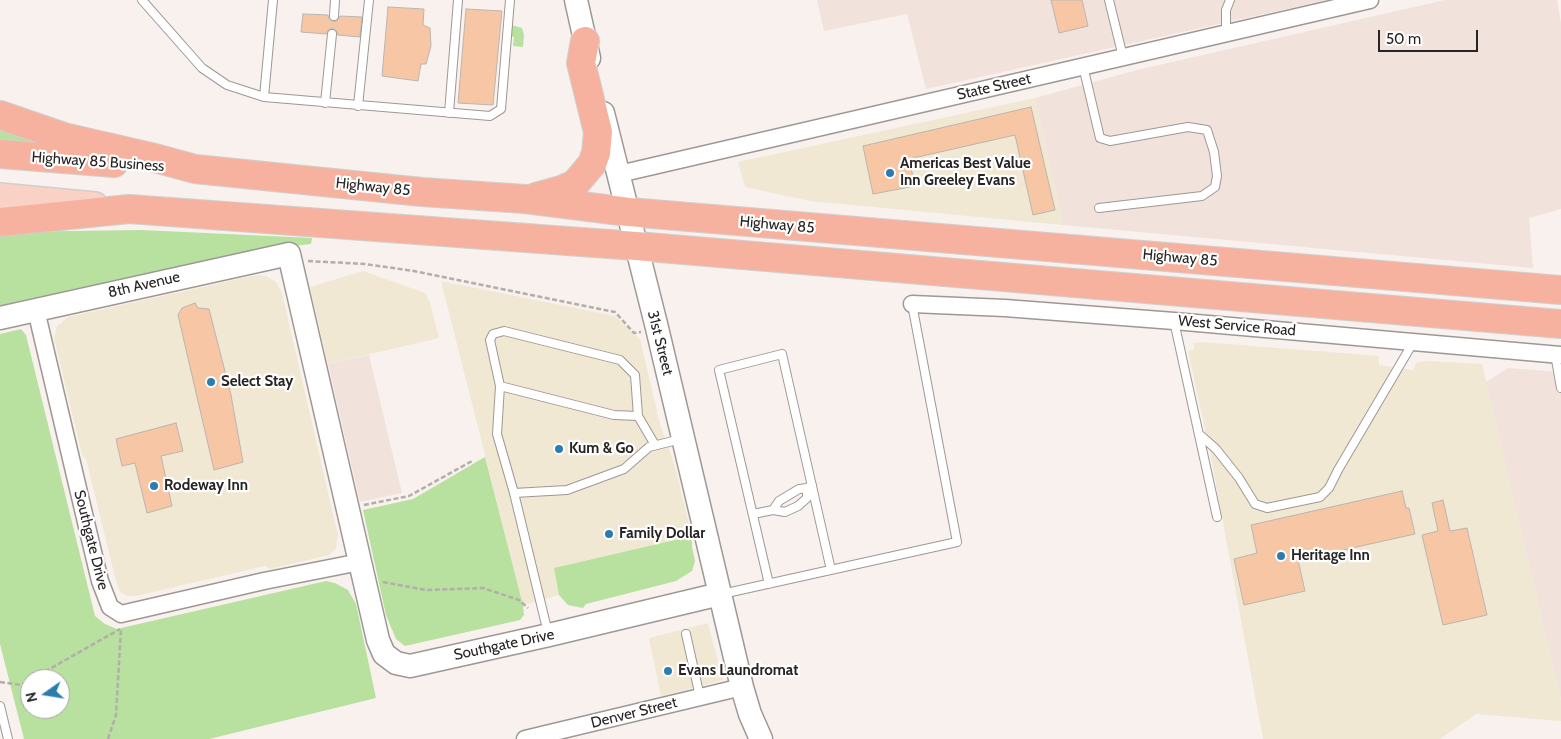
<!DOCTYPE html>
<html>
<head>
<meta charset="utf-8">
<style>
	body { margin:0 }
	#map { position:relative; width:1561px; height:739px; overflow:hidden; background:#f8f1ee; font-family:Cabin,sans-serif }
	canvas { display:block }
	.north { position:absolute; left:20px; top:669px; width:50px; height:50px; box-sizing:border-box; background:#fff; border:1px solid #a9a7a7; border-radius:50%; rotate:257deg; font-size:14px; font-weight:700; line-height:20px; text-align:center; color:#272423 }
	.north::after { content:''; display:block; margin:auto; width:18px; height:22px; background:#2c7dae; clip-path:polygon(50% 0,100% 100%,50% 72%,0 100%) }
	.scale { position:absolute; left:1378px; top:30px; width:100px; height:22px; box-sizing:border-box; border:2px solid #272423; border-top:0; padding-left:6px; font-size:15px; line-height:18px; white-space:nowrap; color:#272423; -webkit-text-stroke:4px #fff; paint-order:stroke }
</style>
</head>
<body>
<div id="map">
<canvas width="1561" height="739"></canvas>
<div class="north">N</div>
<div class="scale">50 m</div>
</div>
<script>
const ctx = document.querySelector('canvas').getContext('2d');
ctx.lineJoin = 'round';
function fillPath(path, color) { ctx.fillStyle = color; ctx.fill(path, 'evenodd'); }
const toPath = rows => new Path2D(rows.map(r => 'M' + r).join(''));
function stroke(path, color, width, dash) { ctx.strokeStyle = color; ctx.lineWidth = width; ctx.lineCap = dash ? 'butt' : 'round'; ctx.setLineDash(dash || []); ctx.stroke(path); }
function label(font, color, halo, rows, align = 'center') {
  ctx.font = font + ' Cabin,sans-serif'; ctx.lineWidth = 4.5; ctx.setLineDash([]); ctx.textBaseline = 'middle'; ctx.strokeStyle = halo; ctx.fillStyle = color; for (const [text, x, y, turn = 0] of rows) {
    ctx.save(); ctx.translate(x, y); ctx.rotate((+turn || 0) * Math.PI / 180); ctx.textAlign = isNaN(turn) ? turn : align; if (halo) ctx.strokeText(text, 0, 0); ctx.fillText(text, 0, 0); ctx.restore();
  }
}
const commercial = toPath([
	[1035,98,1063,225,810,201,745,187,738,162],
	[363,271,425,293,430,303,439,338,328,364,310,287],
	[257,275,266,276,276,282,282,293,332,510,338,534,336,548,329,555,270,569,265,566,136,596,127,596,120,592,116,581,86,459,82,455,54,338,57,326,68,317],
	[441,281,615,316,640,339,660,424,674,463,692,536,554,568,559,595,523,605],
	[1202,342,1379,356,1379,365,1413,370,1416,363,1426,361,1482,364,1561,700,1561,721,1476,714,1440,739,1263,739,1210,452,1188,351,1194,350,1194,343],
	[708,623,723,680,661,696,649,638]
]);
const built = toPath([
	[817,0,1327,0,926,89,907,14,824,31],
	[1445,0,1557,0,1561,23,1561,209,1529,218,1533,268,1063,225,1035,98,1137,70],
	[369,355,402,493,360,502,328,364],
	[1508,368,1561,372,1561,700,1486,382]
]);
const green = toPath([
	[511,25,522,28,524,35,523,47,513,46,514,37,508,36],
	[0,130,33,142,38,144,0,146],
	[142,230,312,238,311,244,264,249,0,308,0,232],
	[21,329,26,335,95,616,105,624,117,629,326,581,335,583,348,590,356,604,376,698,209,739,24,739,0,644,0,334],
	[30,679,60,679,60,709,30,709],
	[485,457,523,605,524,615,520,620,405,646,396,639,386,615,363,510,413,499],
	[692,536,692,547,695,561,692,571,676,581,586,604,583,608,568,605,559,595,554,568]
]);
const building = toPath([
	[1051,0,1082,0,1088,26,1059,33,1051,0],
	[388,7,424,9,423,25,430,28,431,46,426,64,421,64,418,81,382,76,388,7],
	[466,9,502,11,493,105,458,103,466,9],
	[303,14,328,15,329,19,333,22,337,21,340,16,362,17,360,37,338,35,336,30,332,28,328,30,326,34,301,32,303,14],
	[1031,107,1055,210,1033,215,1015,135,909,159,915,186,873,194,863,146,1031,107],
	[195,303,198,308,209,309,231,395,243,462,214,470,178,315,182,308,195,303],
	[176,423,183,451,161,456,172,506,147,513,135,463,122,466,116,439,176,423],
	[1402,491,1406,508,1409,508,1415,534,1298,560,1305,591,1244,605,1234,559,1257,553,1251,525,1402,491],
	[1443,500,1450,531,1467,528,1487,615,1443,625,1422,535,1438,531,1432,503,1443,500]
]);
const path = toPath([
	[308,261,365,264,414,271,615,312,634,333,641,332],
	[364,505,409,496,472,461],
	[383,582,426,590,483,588,519,600,528,608],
	[32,679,120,629],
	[0,682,21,685,30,680],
	[108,739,116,715,121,629]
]);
const lane = toPath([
	[142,0,202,68,227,85,264,97],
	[273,0,264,97,490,116,501,109,510,0],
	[1109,0,1123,57],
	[334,16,335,0],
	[1226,33,1226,10,1230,0],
	[1083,66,1100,138,1110,141,1188,127,1207,130,1214,152,1217,176,1215,187,1202,196,1099,208],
	[325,103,332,34],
	[358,106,369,0],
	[449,113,458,0],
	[1174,321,1217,517],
	[1555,354,1561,388],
	[500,386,614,415,638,416],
	[1199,434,1216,449,1239,478,1255,504,1267,508,1320,497,1329,488,1338,470,1414,341],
	[655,445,638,416,635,375,620,360,504,331,493,334,490,340,500,386,497,434,514,493,567,490,624,469,649,447,681,439],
	[514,493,548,633],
	[773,510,785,512,798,506,807,498,807,488],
	[753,514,773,510,779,501,799,489,807,488,812,485],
	[769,584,719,370,782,354,831,570],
	[722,594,957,542,912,304],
	[686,634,700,697],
	[0,706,8,739]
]);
const street = toPath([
	[619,174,1370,0],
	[912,304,1005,308,1174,321,1561,355],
	[36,310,89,535,100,581,110,607,121,614,264,581,360,562],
	[525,739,742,687]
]);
const secondary = toPath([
	[576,0,589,58],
	[603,113,657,328,742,687,750,714,761,739],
	[0,318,289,254,378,640,384,654,396,663,410,666,549,635,720,594]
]);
const primary = toPath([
	[0,196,95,205]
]);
const highway = toPath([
	[0,115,64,137,151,157,195,169,422,192,525,199,629,212,1561,290],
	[0,154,114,163],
	[536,197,561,190,575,184,592,164,596,153,598,132,581,63,585,41],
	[0,222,129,209,636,246,1561,324]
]);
const markers = [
	[890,173,5,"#2c7dae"],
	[211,382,5,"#2c7dae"],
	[559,449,5,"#2c7dae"],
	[154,486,5,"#2c7dae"],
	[609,534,5,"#2c7dae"],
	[1281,556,5,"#2c7dae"],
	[668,671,5,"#2c7dae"]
];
const streetNames = [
	["State Street",994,87,-13],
	["Highway 85 Business",98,162,4],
	["Highway 85",373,187,6],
	["Highway 85",777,225,5],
	["Highway 85",1180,258,5],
	["8th Avenue",144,285,-13],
	["West Service Road",1237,326,5],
	["31st Street",660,343,76],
	["Southgate Drive",91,540,76],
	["Southgate Drive",504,645,-12],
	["Denver Street",634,713,-14]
];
const poiNames = [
	["Americas Best Value",900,164],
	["Inn Greeley Evans",900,181],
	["Select Stay",221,382],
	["Kum & Go",569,449],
	["Rodeway Inn",164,486],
	["Family Dollar",619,534],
	["Heritage Inn",1291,556],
	["Evans Laundromat",678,671]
];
fillPath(commercial, '#f1e8d3');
fillPath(built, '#f2e2dc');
fillPath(green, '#b8e09e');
fillPath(building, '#f7c6a5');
stroke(building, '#bbb5b1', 1);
stroke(lane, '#9e9895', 10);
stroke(street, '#9e9895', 19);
stroke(secondary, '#9e9895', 25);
stroke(primary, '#cfcfcf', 28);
stroke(highway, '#cfcfcf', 30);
stroke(path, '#b3adab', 2.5, [5, 2.5]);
stroke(lane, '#fff', 8);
stroke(street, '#fff', 16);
stroke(secondary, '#fff', 22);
stroke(primary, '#fad1c5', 25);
stroke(highway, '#f7b29f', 28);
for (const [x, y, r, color] of markers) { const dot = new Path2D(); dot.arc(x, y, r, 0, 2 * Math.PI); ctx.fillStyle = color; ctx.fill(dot); stroke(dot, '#fff', 2); }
label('15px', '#272423', '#fff', streetNames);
label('bold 15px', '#272423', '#fff', poiNames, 'left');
</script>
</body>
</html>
